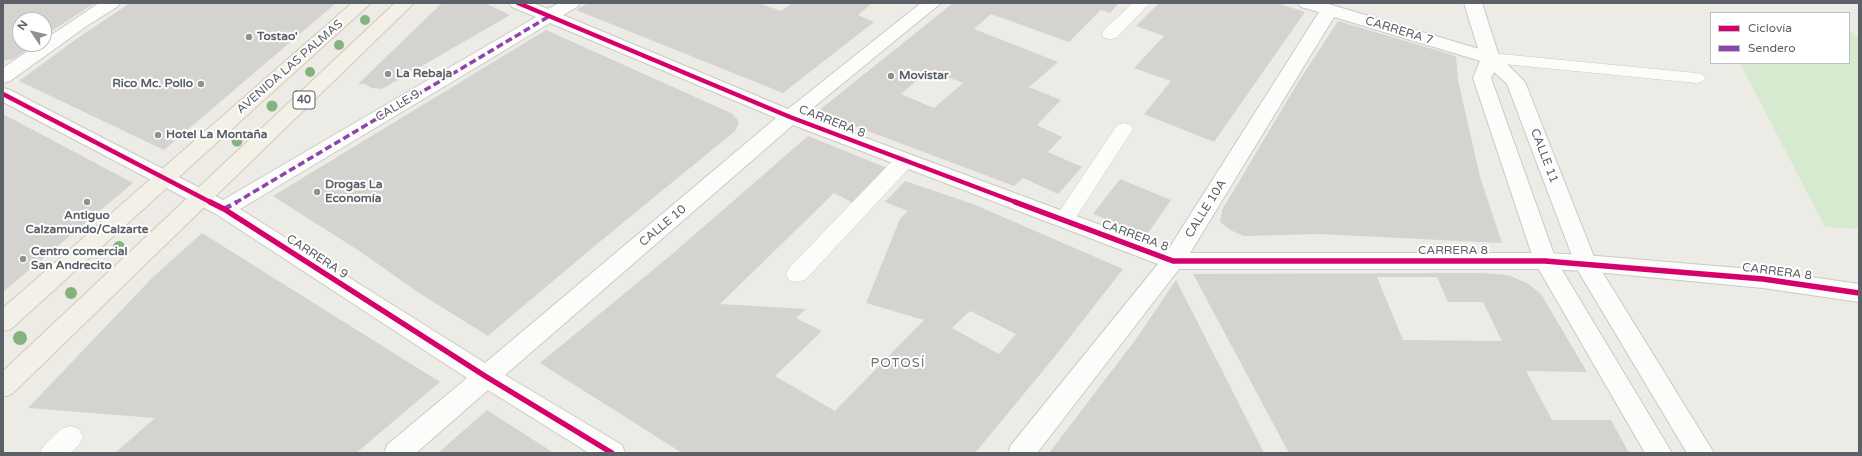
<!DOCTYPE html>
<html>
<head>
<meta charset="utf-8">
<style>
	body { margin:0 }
	#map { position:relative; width:1862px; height:456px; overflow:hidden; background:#edebe6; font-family:"Varela Round",sans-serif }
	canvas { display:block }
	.frame { position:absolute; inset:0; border:4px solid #5b6166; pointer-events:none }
	.legend { position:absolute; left:1710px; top:12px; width:140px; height:52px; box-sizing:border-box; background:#fff; border:1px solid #bdc0c2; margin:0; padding:5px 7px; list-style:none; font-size:12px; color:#5b6166 }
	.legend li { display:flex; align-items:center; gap:8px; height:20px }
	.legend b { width:20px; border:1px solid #bdc0c2 }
	.north { position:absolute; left:12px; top:12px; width:40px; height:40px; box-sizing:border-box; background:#fff; border:1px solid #bdc0c2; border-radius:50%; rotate:305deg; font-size:11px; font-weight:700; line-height:16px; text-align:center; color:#5b6166 }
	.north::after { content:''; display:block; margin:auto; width:14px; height:18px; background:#8e9193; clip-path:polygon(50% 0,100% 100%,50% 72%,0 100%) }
</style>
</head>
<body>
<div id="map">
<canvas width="1862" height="456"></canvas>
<div class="frame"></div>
<ul class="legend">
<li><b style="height:5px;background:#d6006c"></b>Ciclovía</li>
<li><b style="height:5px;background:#8e44ad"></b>Sendero</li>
</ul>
<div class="north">N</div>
</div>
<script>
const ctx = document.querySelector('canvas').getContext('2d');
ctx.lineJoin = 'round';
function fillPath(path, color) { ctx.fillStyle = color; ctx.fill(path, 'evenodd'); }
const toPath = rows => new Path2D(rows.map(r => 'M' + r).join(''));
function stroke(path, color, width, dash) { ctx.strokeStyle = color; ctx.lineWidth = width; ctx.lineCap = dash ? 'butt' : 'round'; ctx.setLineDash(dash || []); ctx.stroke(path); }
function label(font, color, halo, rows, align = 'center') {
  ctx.font = font + ' "Varela Round",sans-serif'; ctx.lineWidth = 4; ctx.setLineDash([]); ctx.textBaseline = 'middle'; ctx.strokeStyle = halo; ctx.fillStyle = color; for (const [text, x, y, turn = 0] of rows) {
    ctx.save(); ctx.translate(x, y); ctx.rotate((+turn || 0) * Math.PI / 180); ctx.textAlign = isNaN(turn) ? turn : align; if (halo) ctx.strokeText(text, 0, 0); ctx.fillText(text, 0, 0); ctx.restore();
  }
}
const green = toPath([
	[1849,30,1859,38,1859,229,1825,227,1740,63,1849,63]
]);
const building = toPath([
	[3,3,95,3,50,32,52,33,44,39,44,20,20,20,20,44,36,44,13,59,3,61],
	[130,3,336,3,164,150,19,81,75,40],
	[442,3,485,3,510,15,389,85,381,89,372,88,364,84,358,84],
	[588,3,759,3,781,11,793,3,872,3,858,15,874,22,783,93,576,10],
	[953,3,1119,3,1110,13,1101,10,1069,42,991,14,974,29,1058,62,1029,87,1061,100,1037,125,1062,137,1048,152,1082,167,1058,194,1023,178,1014,186,817,112],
	[929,70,963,83,934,108,901,94],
	[1159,3,1277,3,1305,12,1214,142,1144,114,1171,81,1134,68,1164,36,1136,26],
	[1338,21,1456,56,1458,80,1480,177,1502,243,1318,234,1244,236,1230,230,1220,222,1222,210,1297,84],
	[546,30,733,114,739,122,735,131,586,253,488,336,419,293,361,252,273,196],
	[3,114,133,183,3,292],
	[808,136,887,168,853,203,834,193,720,304,806,309,796,318,822,331,775,376,835,411,924,320,866,303,900,219,908,211,885,202,905,181,973,204,1123,269,1056,355,975,453,682,453,540,363,671,255],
	[970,311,1016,334,999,354,952,328],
	[1120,179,1171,200,1146,236,1093,214],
	[202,233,309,300,440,382,356,453,115,453,155,418,28,408,152,278],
	[1481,273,1508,275,1527,283,1541,294,1587,372,1526,371,1552,420,1611,420,1629,453,1289,453,1193,274],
	[1377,277,1437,277,1448,302,1483,302,1502,341,1403,340],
	[1176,280,1264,453,1049,453,1136,339],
	[487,410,554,453,438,453]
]);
const lane = toPath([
	[1133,3,1150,3,1116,38,1110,39,1104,38,1102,34,1104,30,1133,3],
	[1490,53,1696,73,1702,74,1705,78,1702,82,1696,83,1484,62,1481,58,1484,54,1490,53],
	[1124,123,1131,125,1133,129,1071,225,1064,227,1057,225,1054,220,1057,215,1117,125,1124,123],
	[905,154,912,155,915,160,912,165,805,280,797,282,789,280,786,274,789,268,898,155,905,154],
	[70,426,79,429,83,437,79,445,70,453,40,453,44,445,61,429,70,426]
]);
const street = toPath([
	[99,3,120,3,117,7,88,25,10,81,3,83,3,68,38,44,44,44,44,40,99,3],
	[509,3,533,3,548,9,559,3,580,3,577,7,563,15,788,109,921,3,941,3,804,115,1168,250,1319,12,1301,7,1298,3,1325,3,1496,54,1499,58,1496,62,1490,63,1484,62,1334,17,1190,253,1545,253,1585,255,1763,270,1859,284,1859,302,1763,288,1585,271,1545,269,1179,269,1037,453,1008,453,1011,445,1158,264,793,125,505,375,622,445,625,453,589,453,488,390,416,453,384,453,387,445,467,378,216,214,3,102,3,88,10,90,223,200,536,17,512,7,509,3],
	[550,23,776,118,485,363,240,209,550,23]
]);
const secondary = toPath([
	[1464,3,1482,3,1499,56,1525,82,1596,262,1714,453,1687,453,1577,269,1507,84,1494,72,1491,78,1556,260,1672,453,1645,453,1534,261,1473,78,1481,58,1464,3]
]);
const primary = toPath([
	[352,3,371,3,11,329,3,331,3,308,352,3],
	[395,3,414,3,12,394,3,397,3,371,395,3]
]);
const quietFar1 = toPath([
	[235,203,548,17]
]);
const quiet = toPath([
	[224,209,237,202]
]);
const cyclewayFar1 = toPath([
	[518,3,790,117,1018,203],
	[3,94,212,203]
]);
const cycleway = toPath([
	[210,202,224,209,485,376,612,453],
	[1015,202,1173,261,1545,261,1763,279,1859,293]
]);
const trees = [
	[365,20,5],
	[339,45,5],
	[310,72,5],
	[272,106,5.5],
	[237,141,5.5],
	[119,247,6],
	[71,293,6],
	[20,338,7]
];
const markers = [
	[249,37,4,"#8e9193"],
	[388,74,4,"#8e9193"],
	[891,76,4,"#8e9193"],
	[201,84,4,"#8e9193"],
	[158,135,4,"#8e9193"],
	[317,192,4,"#8e9193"],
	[87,202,4,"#8e9193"],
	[23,259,4,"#8e9193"]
];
const shields = [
	[304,100,22]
];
const shieldNames = [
	["40",304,100]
];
const streetNames = [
	["CARRERA 7",1399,31,17],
	["AVENIDA LAS PALMAS",290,67,-41],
	["CALLE 9",398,106,-31],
	["CARRERA 8",832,122,21],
	["CALLE 11",1544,156,69],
	["CALLE 10A",1206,209,-58],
	["CALLE 10",663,226,-40],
	["CARRERA 8",1135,236,20],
	["CARRERA 8",1453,251],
	["CARRERA 9",317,257,33],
	["CARRERA 8",1777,272,7]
];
const poiNames = [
	["Tostao'",257,37],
	["La Rebaja",396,74],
	["Movistar",899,76],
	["Rico Mc. Pollo",193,84,"right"],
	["Hotel La Montaña",166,135],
	["Drogas La",325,185],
	["Economía",325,199],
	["Antiguo",87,216,"center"],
	["Calzamundo/Calzarte",87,230,"center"],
	["Centro comercial",31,252],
	["San Andrecito",31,266]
];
const neighbourhoodNames = [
	["POTOSÍ",898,364]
];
fillPath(green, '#d5eacf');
fillPath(building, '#d4d3d0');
stroke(lane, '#c9cac9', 1);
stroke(street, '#c9cac9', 2);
stroke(secondary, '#c9c9c9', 2);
stroke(primary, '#d7c9b2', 2);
fillPath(lane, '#fcfcfb');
fillPath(street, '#fcfcfb');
fillPath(secondary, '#fcfcfb');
fillPath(primary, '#f3f0e8');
stroke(quietFar1, '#8e44ad', 3.5, [7, 3.5]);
stroke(quiet, '#8e44ad', 4.5, [8, 4.5]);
stroke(cyclewayFar1, '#d6006c', 4.5);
stroke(cycleway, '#d6006c', 5.5);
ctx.fillStyle = '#85b37f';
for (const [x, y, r] of trees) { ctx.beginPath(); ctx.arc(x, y, r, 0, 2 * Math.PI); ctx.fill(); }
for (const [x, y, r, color] of markers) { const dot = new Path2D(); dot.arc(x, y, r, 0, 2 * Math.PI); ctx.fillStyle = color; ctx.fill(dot); stroke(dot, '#fff', 1.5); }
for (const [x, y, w] of shields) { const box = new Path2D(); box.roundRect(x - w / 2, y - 9, w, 18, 3); ctx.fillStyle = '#fff'; ctx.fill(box); stroke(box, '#5b6166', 1); }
label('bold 11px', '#5b6166', null, shieldNames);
label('12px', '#5b6166', '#fff', streetNames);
label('bold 12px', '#5b6166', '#fff', poiNames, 'left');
ctx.letterSpacing = '1px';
label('13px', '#6c7378', '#fff', neighbourhoodNames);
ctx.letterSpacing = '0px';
</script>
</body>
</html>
